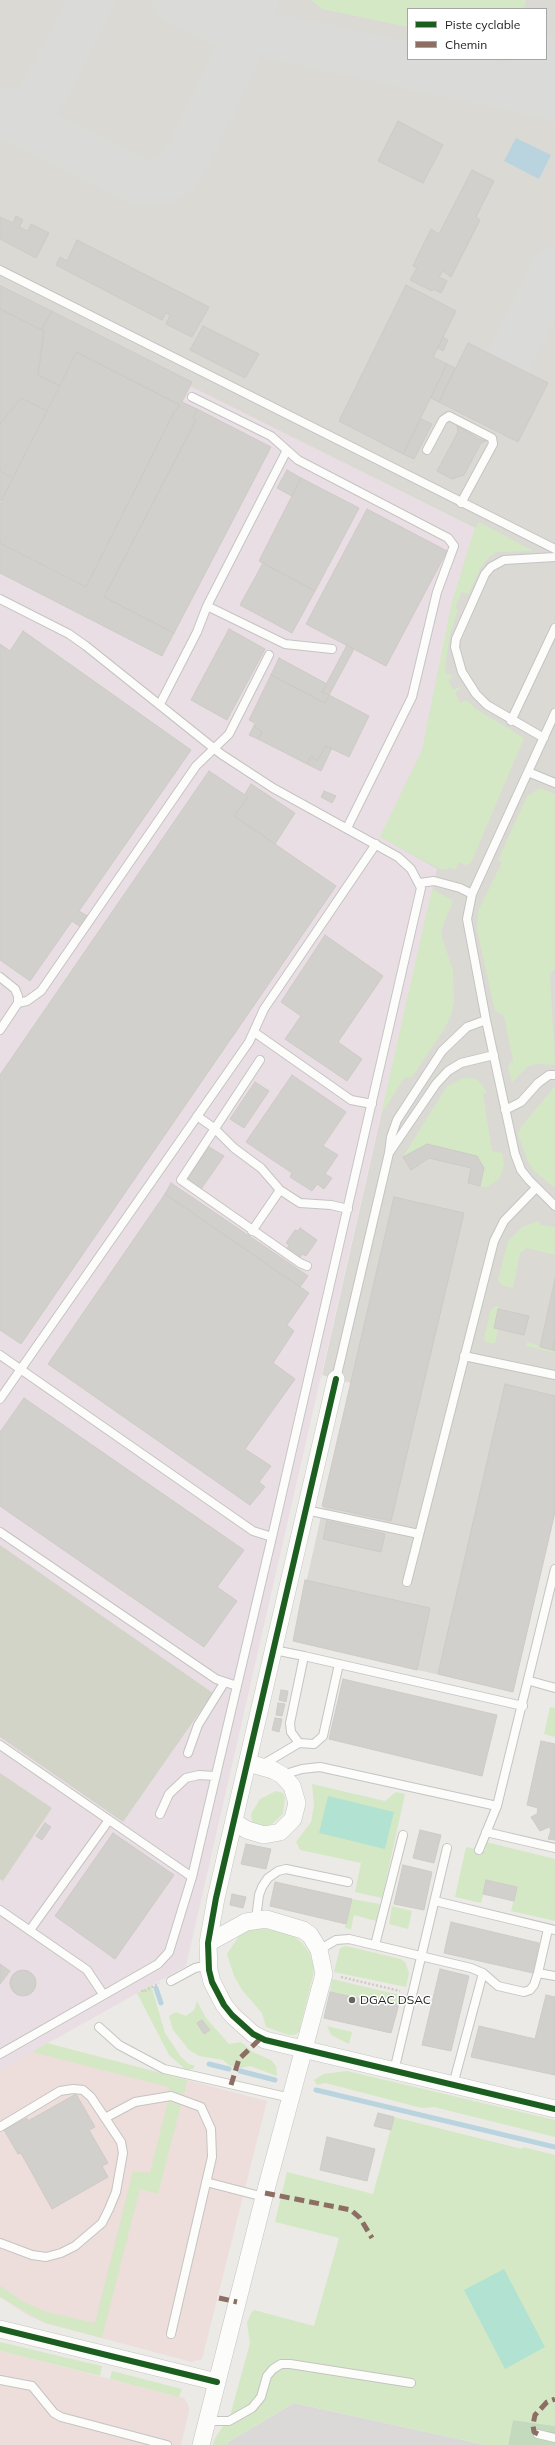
<!DOCTYPE html>
<html>
<head>
<meta charset="utf-8">
<style>
	body { margin:0 }
	#map { position:relative; width:555px; height:2445px; overflow:hidden; background:#ebeae6; font-family:Mulish,sans-serif }
	canvas { display:block }
	.legend { position:absolute; left:407px; top:8px; width:140px; height:52px; box-sizing:border-box; background:#fff; border:1px solid #a5a5a5; margin:0; padding:5px 7px; list-style:none; font-size:12px; color:#1d1d1d }
	.legend li { display:flex; align-items:center; gap:8px; height:20px }
	.legend b { width:20px; border:1px solid #a5a5a5 }
</style>
</head>
<body>
<div id="map">
<canvas width="555" height="2445"></canvas>
<ul class="legend">
<li><b style="height:5px;background:#1b5e20"></b>Piste cyclable</li>
<li><b style="height:5px;background:#8d6e63"></b>Chemin</li>
</ul>
</div>
<script>
const ctx = document.querySelector('canvas').getContext('2d');
ctx.lineJoin = 'round';
function fillPath(path, color) { ctx.fillStyle = color; ctx.fill(path, 'evenodd'); }
const toPath = rows => new Path2D(rows.map(r => 'M' + r).join(''));
function stroke(path, color, width, dash) { ctx.strokeStyle = color; ctx.lineWidth = width; ctx.lineCap = dash ? 'butt' : 'round'; ctx.setLineDash(dash || []); ctx.stroke(path); }
function label(font, color, halo, rows, align = 'center') {
  ctx.font = font + ' Mulish,sans-serif'; ctx.lineWidth = 3; ctx.setLineDash([]); ctx.textBaseline = 'middle'; ctx.strokeStyle = halo; ctx.fillStyle = color; for (const [text, x, y, turn = 0] of rows) {
    ctx.save(); ctx.translate(x, y); ctx.rotate((+turn || 0) * Math.PI / 180); ctx.textAlign = isNaN(turn) ? turn : align; if (halo) ctx.strokeText(text, 0, 0); ctx.fillText(text, 0, 0); ctx.restore();
  }
}
const residential = toPath([
	[294,2403,486,2445,227,2445,228,2442]
]);
const commercial = toPath([
	[47,2043,267,2101,202,2359,192,2362,45,2323,29,2316,0,2297,0,2070],
	[0,2351,184,2398,189,2406,189,2411,181,2445,0,2445]
]);
const industrial = toPath([
	[0,285,192,382,191,386,475,528,452,602,422,750,380,837,437,869,186,1966,0,2070]
]);
const airport = toPath([
	[0,0,555,0,555,1512,513,1692,293,1641,351,1383,322,1375,437,869,380,837,422,750,452,602,475,528,190,386,192,382,0,284],
	[408,9,546,9,546,59,408,59]
]);
const construction = toPath([
	[0,1545,213,1693,123,1822,0,1737],
	[0,1773,52,1808,3,1881,0,1879]
]);
const grass = toPath([
	[311,0,526,0,524,9,408,9,408,27,322,9],
	[479,522,533,551,497,552,489,557,481,567,468,595,462,592,455,608,458,610,450,634,445,667,446,673,454,676,448,680,453,690,460,687,460,689,455,693,460,703,466,700,476,709,524,738,471,863,466,865,459,862,455,870,451,868,442,870,380,837,422,750,452,602,475,528],
	[540,788,555,794,555,969,550,974,555,1065,536,1064,527,1067,512,1082,508,1067,513,1060,504,1016,495,1011,477,930,478,911,502,862,498,860,527,796],
	[432,889,453,901,442,928,442,937,453,971,454,1002,451,1016,443,1031,412,1077,405,1077,381,1114],
	[464,1078,473,1078,479,1081,487,1092,483,1095,492,1151,502,1153,504,1164,502,1172,499,1179,487,1187,480,1186,484,1168,477,1156,427,1144,403,1157,447,1086],
	[555,1086,555,1188,534,1171,528,1162,518,1134,521,1127],
	[539,1221,540,1225,555,1227,555,1255,527,1248,520,1253,513,1288,501,1285,498,1280,508,1241,522,1227],
	[496,1306,499,1307,494,1328,498,1329,495,1344,486,1342,484,1338,491,1310],
	[527,1342,555,1351,555,1353,526,1346],
	[550,1707,555,1708,555,1737,544,1734],
	[312,1784,385,1801,396,1792,405,1794,382,1898,355,1892,361,1863,300,1850,296,1842,311,1822,314,1805],
	[276,1791,283,1793,285,1797,283,1814,272,1824,264,1826,252,1823,251,1814,260,1799],
	[486,1842,555,1859,555,1921,511,1911,517,1887,487,1880,481,1903,455,1897,466,1847,485,1851],
	[352,1899,380,1904,376,1921,354,1915,351,1929,345,1928],
	[392,1906,412,1911,408,1929,389,1924],
	[252,1929,265,1929,291,1934,302,1943,310,1954,314,1966,313,1976,299,2032,295,2035,289,2035,266,2027,262,2013,242,1990,234,1976,227,1954,241,1933],
	[346,1946,401,1959,405,1962,409,1973,406,1987,334,1972,340,1948],
	[332,1979,404,1996,402,2005,330,1992],
	[151,1985,165,2033,181,2057,189,2064,195,2066,193,2069,186,2070,169,2055,137,1993],
	[197,2001,206,2018,229,2044,241,2042,253,2052,271,2060,276,2066,277,2076,250,2066,241,2068,230,2066,223,2060,199,2056,189,2050,173,2030,169,2016,176,2012,186,2016,194,2010],
	[327,2026,352,2032,349,2044,331,2035],
	[47,2043,187,2080,184,2095,170,2091,168,2087,32,2052],
	[347,2071,555,2120,555,2137,434,2107,422,2108,325,2083,317,2085,314,2080,323,2074],
	[168,2101,181,2105,158,2194,140,2189,102,2338,45,2323,0,2297,0,2286,24,2302,47,2312,95,2323,133,2171,150,2173],
	[394,2117,522,2149,523,2147,555,2155,555,2426,513,2420,508,2445,486,2445,294,2403,228,2442,227,2445,213,2445,215,2438,230,2416,250,2343,247,2323,251,2313,254,2310,314,2326,339,2238,275,2222,287,2172,373,2194],
	[0,2342,102,2366,100,2376,0,2351],
	[112,2371,182,2389,179,2397,110,2379]
]);
const forest = toPath([
	[513,2420,555,2426,555,2445,508,2445]
]);
const pitch = toPath([
	[328,1796,394,1812,385,1849,319,1833],
	[504,2269,545,2347,505,2369,464,2290]
]);
const water = toPath([
	[516,138,551,155,539,179,504,161]
]);
const stream = toPath([
	[156,1988,161,2003],
	[209,2064,229,2069],
	[240,2071,275,2080],
	[316,2090,555,2147]
]);
const taxiway = toPath([
	[175,0,219,22,245,30,500,85,546,95,555,99],
	[500,85,512,84,523,79,545,59],
	[0,111,20,112,36,104,42,96,91,0],
	[0,112,141,183,163,181,174,175,184,164,234,62,256,1],
	[509,361,555,268]
]);
const building = toPath([
	[398,121,443,145,423,183,378,161,398,121],
	[472,170,494,181,476,217,480,220,451,277,443,271,439,277,447,281,441,293,433,289,432,291,410,280,417,268,413,266,431,229,439,234,472,170],
	[16,216,23,220,19,227,28,231,31,224,49,233,36,258,0,239,0,217,13,223,16,216],
	[77,240,209,307,192,337,166,324,170,315,166,313,162,320,56,265,60,257,67,261,77,240],
	[0,285,52,311,41,330,0,309,0,285],
	[406,285,456,311,433,357,447,364,403,454,339,421,406,285],
	[0,309,44,331,38,375,60,386,47,411,21,398,0,424,0,309],
	[52,311,192,382,182,402,197,409,193,418,196,420,104,597,174,633,162,656,0,573,0,543,86,587,174,412,180,405,76,352,60,386,38,375,44,331,41,330,52,311],
	[203,326,259,354,245,378,190,350,203,326],
	[443,337,448,340,443,351,438,348,443,337],
	[468,343,548,383,518,442,439,402,468,343],
	[76,352,180,405,174,412,86,587,0,543,0,504,76,352],
	[447,364,455,368,439,402,431,398,447,364],
	[21,398,47,411,13,478,0,471,0,424,21,398],
	[197,409,271,447,174,633,104,597,196,420,193,418,197,409],
	[421,419,432,424,414,459,403,454,421,419],
	[457,426,479,439,486,441,481,443,464,475,452,479,437,471,458,432,457,426],
	[287,470,301,478,292,496,277,488,287,470],
	[0,471,13,478,1,501,0,500,0,471],
	[301,478,359,508,315,591,259,561,301,478],
	[367,509,447,551,386,666,306,624,367,509],
	[263,563,315,591,292,633,240,605,263,563],
	[229,629,265,649,227,720,191,700,229,629],
	[23,631,191,750,79,911,89,917,82,928,72,921,30,981,0,960,0,644,10,651,23,631],
	[347,645,354,649,329,695,322,692,347,645],
	[279,658,327,684,322,692,329,695,325,703,271,675,279,658],
	[271,675,325,703,329,695,369,716,349,757,326,746,317,761,311,756,307,764,258,739,262,732,254,726,255,723,249,720,271,675],
	[254,726,262,732,258,739,249,735,254,726],
	[326,746,332,748,321,771,307,764,311,756,317,761,326,746],
	[209,771,248,797,234,816,336,886,21,1344,0,1330,0,1075,209,771],
	[251,784,295,813,275,844,234,816,248,797,245,794,251,784],
	[324,791,336,796,332,803,321,797,324,791],
	[325,935,383,976,338,1042,362,1059,347,1081,285,1039,301,1016,281,1002,325,935],
	[292,1075,346,1112,323,1146,338,1155,325,1174,332,1178,324,1189,317,1184,312,1191,290,1177,292,1173,246,1142,292,1075],
	[255,1082,269,1091,244,1128,230,1119,255,1082],
	[427,1144,477,1156,484,1168,480,1186,468,1183,471,1168,429,1158,411,1170,403,1157,427,1144],
	[209,1147,224,1156,201,1189,187,1179,209,1147],
	[171,1183,308,1276,300,1287,165,1194,171,1183],
	[165,1194,309,1293,287,1325,294,1331,273,1363,295,1379,245,1449,271,1466,259,1482,265,1487,250,1505,48,1364,165,1194],
	[394,1197,464,1213,391,1521,322,1506,394,1197],
	[300,1228,317,1240,306,1256,302,1254,300,1258,287,1249,289,1245,286,1243,295,1230,298,1231,300,1228],
	[555,1279,555,1338,552,1350,540,1347,555,1279],
	[498,1309,529,1316,524,1335,494,1328,498,1309],
	[555,1338,555,1351,552,1350,555,1338],
	[505,1384,555,1396,555,1512,513,1692,438,1674,505,1384],
	[24,1398,244,1550,217,1587,237,1601,204,1647,0,1506,0,1432,24,1398],
	[327,1521,385,1534,381,1552,323,1539,327,1521],
	[305,1580,430,1608,417,1670,293,1641,305,1580],
	[343,1679,497,1715,482,1776,329,1739,343,1679],
	[281,1690,288,1691,286,1702,279,1700,281,1690],
	[278,1703,285,1704,282,1716,276,1715,278,1703],
	[275,1718,282,1719,279,1732,272,1730,275,1718],
	[541,1741,555,1744,555,1840,548,1839,551,1830,549,1827,540,1831,531,1817,537,1814,538,1808,527,1805,541,1741],
	[45,1823,51,1827,42,1840,36,1836,45,1823],
	[420,1830,441,1835,434,1863,413,1858,420,1830],
	[113,1833,174,1875,115,1959,55,1916,113,1833],
	[246,1844,271,1849,266,1869,241,1864,246,1844],
	[403,1865,432,1872,424,1910,394,1904,403,1865],
	[486,1880,517,1887,514,1901,483,1894,486,1880],
	[275,1882,352,1899,346,1924,270,1906,275,1882],
	[232,1894,246,1897,243,1908,230,1905,232,1894],
	[451,1922,539,1943,533,1973,444,1953,451,1922],
	[0,1964,10,1971,0,1984,0,1964],
	[440,1969,469,1976,451,2051,422,2045,440,1969],
	'10 1983a13 13 0 1 1 26 0a13 13 0 1 1-26 0Z',
	[330,1992,367,2000,367,1997,399,2004,391,2033,324,2018,330,1992],
	[546,1995,555,1997,555,2075,471,2057,479,2026,535,2039,546,1995],
	[202,2020,210,2030,204,2034,197,2023,202,2020],
	[76,2094,95,2127,89,2130,108,2163,102,2166,108,2177,52,2209,21,2153,18,2154,4,2130,27,2118,28,2121,76,2094],
	[378,2113,394,2117,391,2130,374,2126,378,2113],
	[327,2137,375,2149,367,2181,320,2170,327,2137]
]);
const path = toPath([
	[341,1977,400,1991],
	[142,1990,143,1992,159,1983]
]);
const lane = toPath([
	[0,270,555,549],
	[192,397,271,436,298,460,448,538,454,546,437,592,412,697,347,828],
	[427,450,443,420,449,416,492,438,493,444,461,503],
	[0,599,69,634,86,646,221,754,273,788,398,857,411,869,421,888,272,1537,253,1531,0,1355],
	[207,606,285,644,332,649],
	[160,704,197,632,207,606,286,452],
	[555,713,472,894,467,919,486,1020,515,1154,521,1170,529,1180,555,1206],
	[511,721,555,628],
	[544,738,487,705,476,694,462,672,455,647,456,639,485,574,491,567,504,560,555,557],
	[528,772,555,783],
	[420,883,434,881,460,888,472,894],
	[0,977,15,989,18,996,18,1003,0,1030],
	[18,1003,27,1001,41,991,196,766,229,734,269,655],
	[486,1020,467,1027,442,1051,397,1120,391,1137,389,1153,436,1084,448,1071,461,1063,494,1055],
	[254,1032,351,1100,372,1104],
	[260,1060,181,1180,300,1263,307,1266],
	[505,1110,521,1102,538,1083,549,1075,555,1075],
	[197,1116,214,1128,234,1148,261,1168,280,1190,300,1203,331,1205,348,1209],
	[252,1231,280,1190],
	[464,1356,555,1375],
	[336,1379,389,1153],
	[0,1399,249,1042,264,1009,376,844],
	[306,1510,419,1534],
	[0,1532,216,1679,237,1686],
	[407,1582,494,1241,504,1221,536,1188],
	[274,1650,304,1656],
	[339,1664,323,1736,314,1744,299,1743,291,1732,290,1723,304,1656,339,1664,523,1706],
	[530,1681,555,1688],
	[0,1745,192,1877],
	[188,1753,198,1725,224,1683],
	[262,1765,299,1743],
	[282,1775,302,1769,320,1767,497,1806],
	[160,1814,169,1794,186,1778,199,1775,215,1776],
	[486,1832,555,1848],
	[479,1850,497,1806,555,1569],
	[435,1901,555,1930],
	[0,1910,87,1970,103,1994],
	[256,1919,259,1895,262,1887,268,1878,278,1871,286,1869,348,1882],
	[30,1930,109,1820],
	[375,1945,403,1835],
	[319,1950,336,1940,349,1939,471,1968,483,1973,498,1986,524,1992,530,1990,534,1985,538,1973,555,1976],
	[538,1973,548,1929],
	[171,1981,195,1968,209,1965],
	[99,2027,119,2045,164,2069,291,2098],
	[0,2054,158,1964,169,1952,192,1877,272,1537],
	[394,2071,447,1848],
	[453,2085,483,1973],
	[105,2118,135,2102,171,2096,201,2107,211,2129,212,2157,171,2334],
	[0,2127,60,2091,73,2089,83,2090,91,2097,121,2142,123,2153,116,2192,109,2209,102,2223,75,2246,61,2253,46,2257,32,2255,0,2243],
	[206,2182,264,2197],
	[0,2380,32,2386,54,2413,61,2417,167,2445],
	[207,2421,229,2421,252,2408,261,2397,267,2376,273,2369,281,2364,290,2364,411,2383],
	[538,2434,555,2438]
]);
const street = toPath([
	[336,1379,216,1898,208,1943,209,1970,212,1982,224,2005,232,2015,253,2034,265,2040,555,2109],
	[234,1822,247,1830,264,1835,280,1832,293,1819,297,1803,292,1786,282,1775,273,1770,248,1763],
	[0,2329,217,2382],
	[201,2445,264,2197,324,1974,319,1950,310,1935,303,1930,266,1919,246,1922,208,1943]
]);
const quiet = toPath([
	[231,2085,239,2059,261,2038],
	[265,2193,351,2210,360,2218,372,2238],
	[219,2298,237,2302],
	[538,2434,534,2432,533,2425,535,2415,547,2402,555,2399]
]);
const cycleway = toPath([
	[336,1379,216,1898,208,1943,209,1970,212,1982,224,2005,232,2015,253,2034,265,2040,555,2109],
	[0,2329,217,2382]
]);
const markers = [
	[352,2000,4,"#656563"]
];
const poiNames = [
	["DGAC DSAC",360,2000]
];
fillPath(residential, '#dad9d7');
fillPath(commercial, '#eddedb');
fillPath(industrial, '#e9dee4');
fillPath(airport, '#dbd9d4');
fillPath(construction, '#d3d4c8');
fillPath(grass, '#d5e8c5');
fillPath(forest, '#c4dabc');
fillPath(pitch, '#b2e2d1');
fillPath(water, '#b9d4de');
stroke(stream, '#b9d4de', 5);
stroke(taxiway, '#dadad8', 46);
fillPath(building, '#d2d0cc');
stroke(building, '#cecbc7', 1);
stroke(lane, '#c4c4c2', 10);
stroke(street, '#c4c4c2', 18);
stroke(path, '#d5c9c6', 2.5, [2, 2]);
stroke(lane, '#fcfcfb', 8);
stroke(street, '#fcfcfb', 17);
stroke(quiet, '#8d6e63', 5, [10, 5]);
stroke(cycleway, '#1b5e20', 6);
for (const [x, y, r, color] of markers) { const dot = new Path2D(); dot.arc(x, y, r, 0, 2 * Math.PI); ctx.fillStyle = color; ctx.fill(dot); stroke(dot, '#fff', 1.5); }
label('12px', '#1d1d1d', '#fff', poiNames, 'left');
</script>
</body>
</html>
